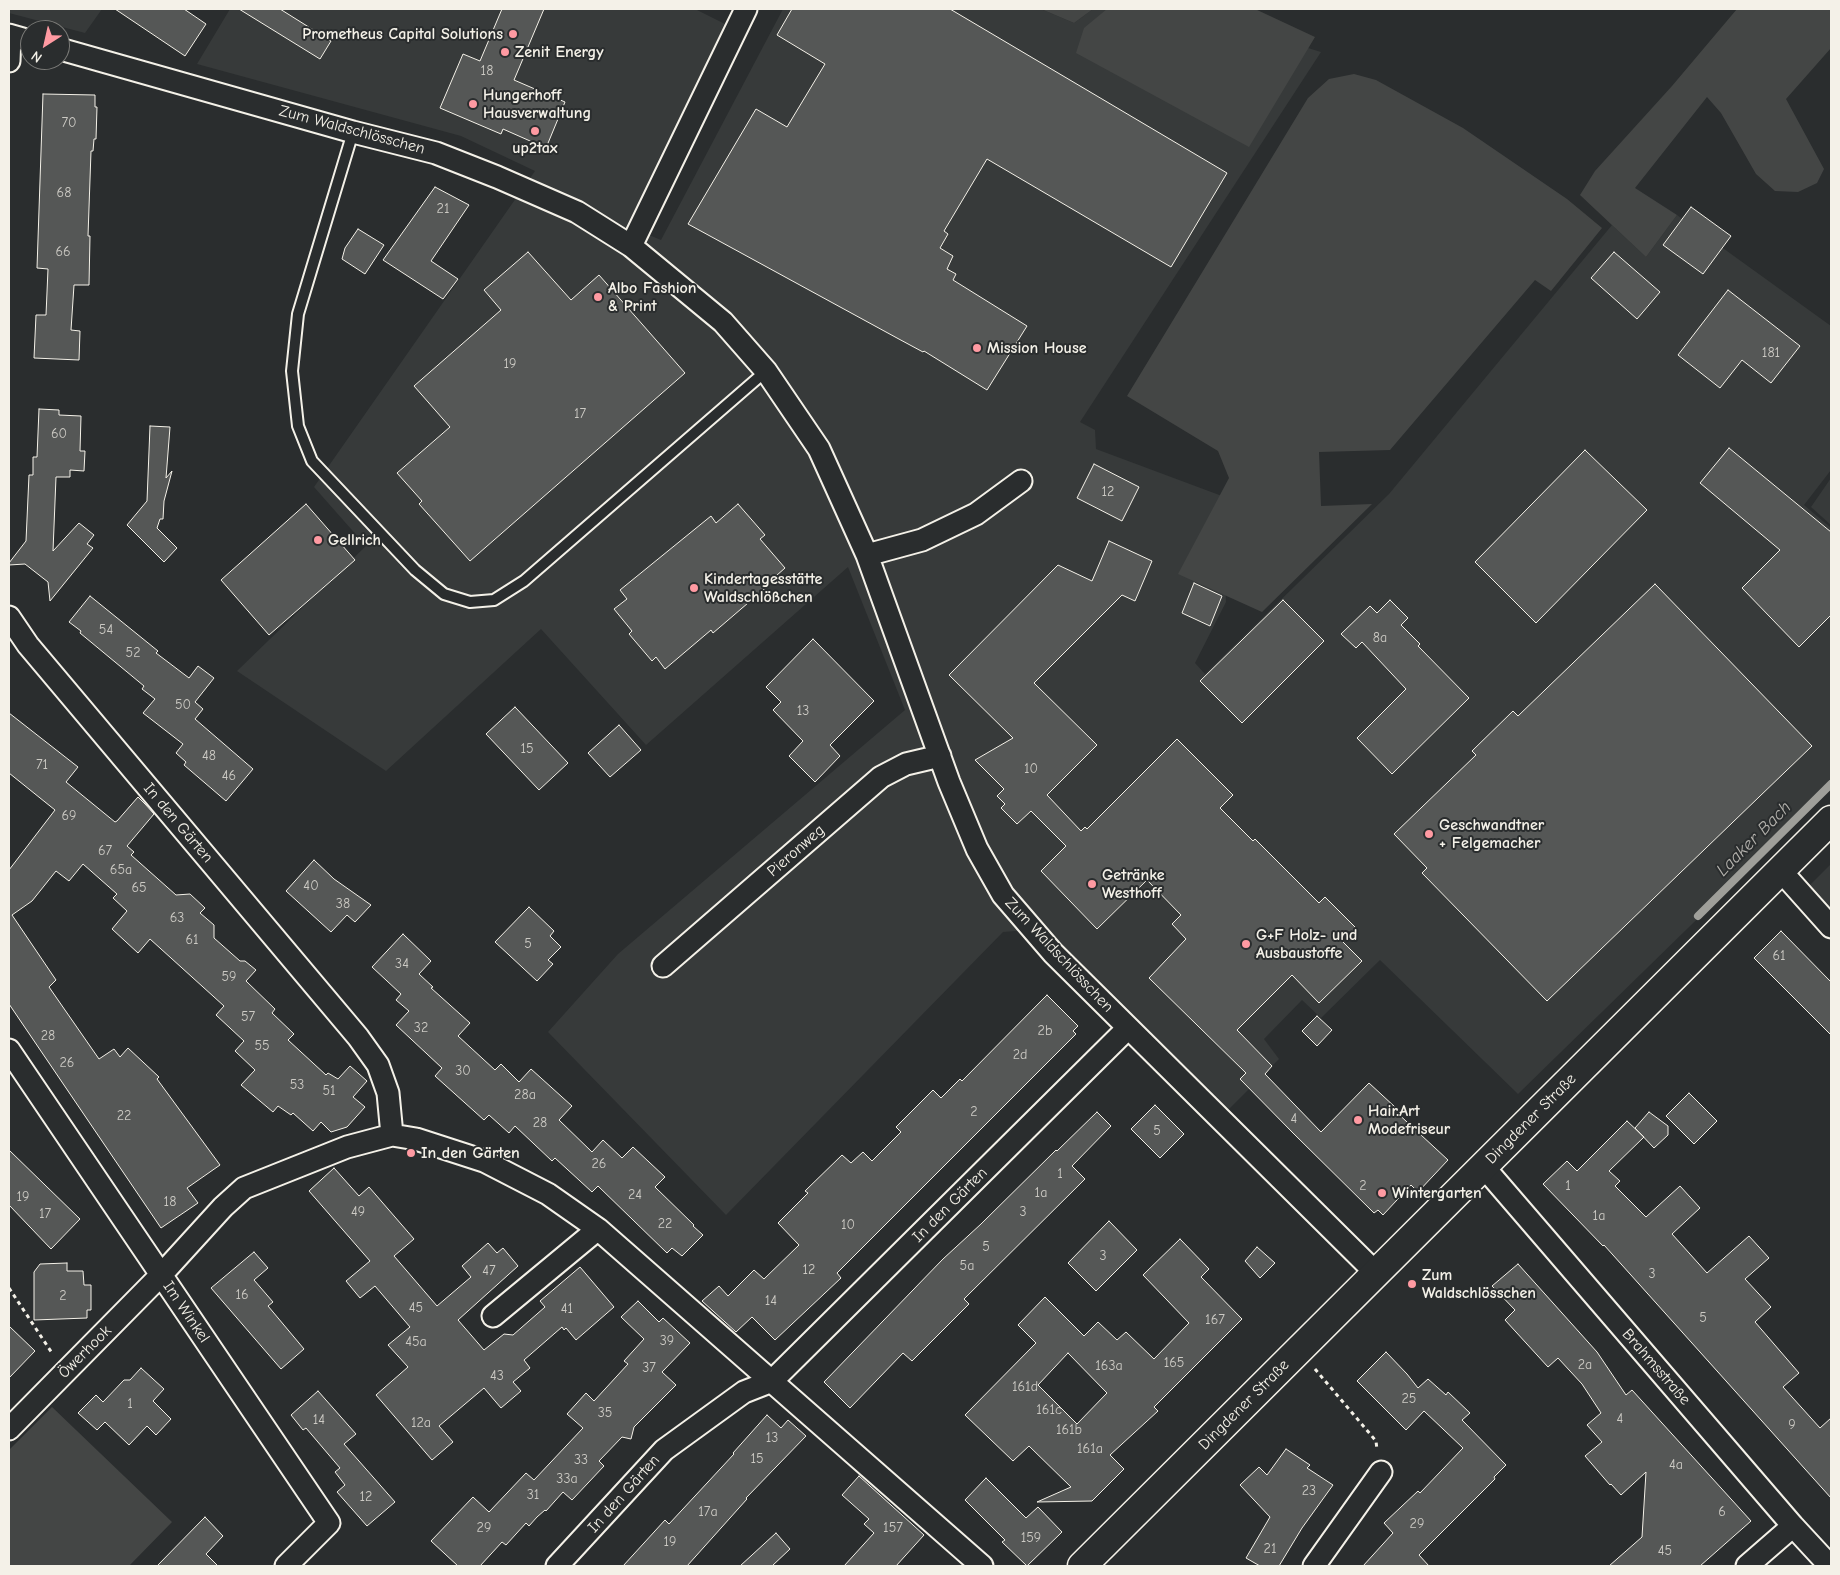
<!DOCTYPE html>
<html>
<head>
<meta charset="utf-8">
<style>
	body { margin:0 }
	#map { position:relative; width:1840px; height:1575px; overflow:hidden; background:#2a2d2e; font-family:"Comic Neue",sans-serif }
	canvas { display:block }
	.frame { position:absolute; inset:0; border:10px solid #f4f1e8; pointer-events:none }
	.north { position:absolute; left:20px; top:20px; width:50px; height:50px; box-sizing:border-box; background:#2a2d2e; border:1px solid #7b7b78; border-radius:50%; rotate:215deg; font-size:14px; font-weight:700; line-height:20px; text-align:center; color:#f4f1e8 }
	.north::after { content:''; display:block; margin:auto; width:18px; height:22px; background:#ff9aa2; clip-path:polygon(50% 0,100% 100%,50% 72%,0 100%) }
</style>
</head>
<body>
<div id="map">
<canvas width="1840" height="1575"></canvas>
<div class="frame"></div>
<div class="north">N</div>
</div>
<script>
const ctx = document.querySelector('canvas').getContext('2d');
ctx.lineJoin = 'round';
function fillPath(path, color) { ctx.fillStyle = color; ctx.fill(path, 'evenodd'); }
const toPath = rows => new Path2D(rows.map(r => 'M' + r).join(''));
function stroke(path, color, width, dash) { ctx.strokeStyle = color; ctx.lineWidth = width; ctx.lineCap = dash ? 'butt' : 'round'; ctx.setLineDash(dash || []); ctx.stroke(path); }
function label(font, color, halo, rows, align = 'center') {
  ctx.font = font + ' "Comic Neue",sans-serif'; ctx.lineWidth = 4; ctx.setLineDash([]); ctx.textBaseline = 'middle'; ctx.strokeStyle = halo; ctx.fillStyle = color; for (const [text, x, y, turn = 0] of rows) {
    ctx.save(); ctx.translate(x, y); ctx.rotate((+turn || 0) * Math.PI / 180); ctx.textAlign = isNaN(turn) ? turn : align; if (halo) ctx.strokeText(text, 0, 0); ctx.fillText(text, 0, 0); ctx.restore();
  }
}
const built = toPath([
	[9,9,102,9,85,33,9,13],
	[230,9,695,9,731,27,662,186,649,235,661,240,783,9,1041,9,1074,23,1093,9,1201,9,1266,35,1321,52,1080,422,1095,430,1096,449,1222,496,1226,602,1195,663,1205,674,1389,494,1612,225,1646,257,1677,215,1831,326,1831,470,1804,505,1831,528,1831,785,1773,845,1518,1094,1380,960,1321,1018,1302,1000,1264,1039,1279,1059,1223,1115,1040,929,1003,932,726,1215,548,1032,618,954,905,710,848,567,646,745,541,629,386,771,237,671,366,546,314,487,535,171,461,136,197,64],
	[1831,478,1831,525,1811,507],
	[1831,864,1831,912,1809,886]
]);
const green = toPath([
	[1041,9,1093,9,1074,23],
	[1107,9,1255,9,1315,37,1249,147,1076,53,1084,28],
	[1737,9,1831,9,1831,48,1786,99,1824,169,1817,183,1798,192,1775,191,1756,174,1721,113,1707,97,1635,188,1677,215,1646,257,1580,195,1595,171,1672,86],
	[1354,74,1376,80,1463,128,1567,199,1602,228,1551,291,1535,280,1390,450,1319,452,1321,506,1372,504,1262,612,1178,574,1229,478,1218,451,1127,396,1308,98,1329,79],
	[52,1407,172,1522,129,1566,9,1566,9,1450]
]);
const stream = toPath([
	[1698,916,1831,784]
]);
const building = toPath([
	[115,9,184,9,206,24,185,56,115,9],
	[239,9,280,9,331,41,320,59,239,9],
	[502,9,544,9,514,80,565,102,546,148,503,129,501,134,440,108,463,54,480,61,502,9],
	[792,9,950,9,1227,173,1171,267,987,159,944,231,948,234,940,248,953,256,947,269,956,274,953,280,1027,326,987,390,924,351,923,352,897,338,688,224,756,109,787,127,825,64,777,35,792,9],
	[43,94,95,95,95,107,97,107,96,139,94,139,93,151,91,151,88,236,90,236,89,285,74,285,71,330,80,331,79,360,34,358,36,315,46,315,48,269,37,268,43,94],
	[435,187,469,205,431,261,458,279,443,299,383,260,435,187],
	[1691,207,1731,236,1703,274,1663,245,1691,207],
	[358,229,384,245,365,274,342,259,345,248,358,229],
	[528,252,571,300,599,275,685,373,470,561,419,504,422,501,397,473,450,427,414,386,501,310,484,290,528,252],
	[1614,252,1660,292,1637,319,1591,278,1614,252],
	[1728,290,1800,346,1771,383,1742,360,1720,388,1678,355,1728,290],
	[39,409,59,410,59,415,81,416,80,451,85,451,84,471,70,470,70,477,56,477,53,551,79,523,94,535,87,544,93,548,50,601,48,582,25,564,9,565,9,563,26,541,29,475,33,475,33,457,37,457,39,409],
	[150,426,170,427,166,478,172,471,164,501,163,519,160,519,157,528,177,548,164,562,127,525,147,501,150,426],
	[1729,448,1831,532,1831,615,1799,647,1742,588,1780,550,1700,483,1729,448],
	[1585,450,1647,510,1536,623,1475,562,1585,450],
	[1094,464,1139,487,1122,521,1077,498,1094,464],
	[306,504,355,560,269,635,221,580,306,504],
	[738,504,765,535,760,539,785,568,768,583,769,585,713,633,711,630,665,669,656,657,652,661,629,634,632,631,614,609,627,599,620,590,711,516,716,523,738,504],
	[1109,541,1152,561,1135,601,1122,595,1034,683,1097,745,1047,795,1081,831,1085,827,1087,829,1177,739,1233,795,1220,808,1253,841,1255,839,1319,903,1325,897,1356,928,1342,941,1362,961,1319,1003,1292,975,1237,1030,1272,1066,1265,1074,1321,1132,1369,1083,1395,1107,1393,1109,1448,1160,1418,1192,1411,1185,1383,1215,1378,1210,1374,1213,1293,1133,1240,1079,1246,1073,1149,978,1186,939,1172,924,1181,915,1147,880,1097,929,1041,871,1066,846,1031,811,1017,824,1001,808,1005,804,997,796,1004,789,975,760,1013,738,949,675,1058,565,1092,581,1109,541],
	[1194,583,1222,596,1210,626,1182,613,1194,583],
	[1655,584,1812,746,1547,1001,1422,873,1427,868,1394,834,1476,755,1472,751,1513,711,1518,716,1655,584],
	[90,596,158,651,156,653,189,678,198,666,214,678,195,702,203,709,195,719,253,769,226,801,184,765,186,762,176,753,183,744,143,713,155,699,142,689,144,686,80,633,81,631,69,622,90,596],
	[1283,600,1324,641,1242,723,1200,681,1283,600],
	[1390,600,1408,618,1401,625,1420,644,1418,646,1469,698,1392,774,1357,738,1406,689,1362,642,1356,648,1341,634,1370,606,1377,613,1390,600],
	[813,639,874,701,830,745,840,756,815,782,789,756,803,741,773,710,781,702,766,687,813,639],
	[515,707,568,763,539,790,486,734,515,707],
	[9,713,78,767,66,782,115,822,117,821,138,797,145,804,154,814,127,846,134,852,131,855,176,895,190,894,205,908,200,913,214,925,214,938,240,961,245,961,256,970,246,981,275,1009,272,1013,294,1034,288,1040,326,1075,328,1073,338,1079,350,1066,367,1081,353,1097,365,1107,347,1127,331,1132,321,1122,313,1131,293,1113,291,1115,278,1106,273,1112,241,1085,255,1070,235,1051,244,1041,216,1015,224,1006,150,939,138,953,112,929,127,911,113,898,117,894,83,864,69,881,56,871,32,901,12,915,56,980,49,987,99,1059,114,1049,120,1057,128,1048,159,1077,157,1079,220,1165,187,1188,198,1203,161,1228,9,1004,9,870,55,810,9,773,9,713],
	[619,725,641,750,610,777,588,753,619,725],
	[314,860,334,879,371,905,355,922,347,915,331,932,286,891,314,860],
	[529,907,554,931,550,936,561,947,548,960,553,964,537,981,495,942,529,907],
	[1781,931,1831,982,1831,1035,1754,958,1781,931],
	[403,934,431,961,419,974,433,987,431,988,470,1023,458,1036,495,1070,501,1064,519,1082,531,1069,572,1106,559,1120,592,1152,603,1140,622,1158,633,1147,665,1177,655,1187,694,1225,693,1226,703,1235,682,1256,672,1248,667,1253,598,1186,592,1192,555,1158,552,1161,515,1126,509,1133,489,1115,484,1120,435,1076,442,1068,396,1025,409,1011,396,1000,401,994,372,967,403,934],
	[1047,995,1078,1026,1073,1031,1076,1034,837,1273,841,1278,775,1340,752,1317,736,1332,702,1301,719,1286,728,1296,754,1270,764,1279,799,1245,778,1223,808,1193,805,1191,842,1155,851,1163,863,1152,872,1161,901,1132,896,1127,933,1090,941,1098,960,1079,962,1081,1047,995],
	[1317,1016,1332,1030,1317,1046,1302,1031,1317,1016],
	[1689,1093,1717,1121,1694,1144,1666,1116,1689,1093],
	[1155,1105,1184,1134,1160,1158,1131,1129,1155,1105],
	[1097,1112,1111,1126,1072,1166,1085,1179,964,1299,969,1304,912,1361,903,1353,850,1408,824,1382,943,1259,981,1224,1056,1150,1057,1151,1097,1112],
	[1649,1112,1668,1126,1668,1135,1654,1148,1635,1128,1649,1112],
	[1627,1121,1644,1137,1609,1171,1620,1181,1615,1186,1646,1217,1680,1186,1700,1208,1672,1234,1707,1273,1749,1236,1769,1258,1745,1279,1771,1307,1755,1322,1799,1373,1783,1387,1820,1428,1831,1418,1831,1498,1604,1245,1603,1246,1543,1184,1567,1161,1577,1171,1627,1121],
	[9,1150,80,1219,51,1249,9,1205,9,1150],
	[334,1168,359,1196,369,1187,414,1239,394,1256,437,1306,471,1277,462,1266,488,1243,497,1253,503,1248,518,1266,458,1320,484,1350,504,1334,513,1335,545,1307,540,1301,580,1267,614,1307,576,1340,566,1328,564,1330,562,1327,524,1360,530,1368,513,1382,521,1391,501,1408,484,1388,439,1426,453,1442,432,1460,376,1395,408,1367,388,1345,410,1327,375,1286,360,1298,346,1281,370,1261,309,1191,334,1168],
	[1109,1221,1137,1250,1096,1291,1068,1263,1109,1221],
	[1180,1239,1209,1269,1201,1277,1242,1319,1154,1407,1158,1411,1110,1455,1124,1469,1092,1501,1037,1502,1071,1487,1029,1446,1013,1461,965,1415,1036,1343,1018,1325,1045,1297,1084,1336,1098,1322,1117,1340,1126,1332,1154,1359,1189,1323,1143,1275,1180,1239],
	[1068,1353,1107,1393,1077,1424,1038,1385,1068,1353],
	[1257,1247,1275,1263,1260,1278,1245,1261,1257,1247],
	[254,1252,268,1268,254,1280,273,1302,268,1306,304,1349,281,1369,211,1288,254,1252],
	[67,1263,67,1271,83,1271,84,1285,91,1285,91,1310,87,1310,87,1318,34,1320,34,1272,40,1264,67,1263],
	[1518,1264,1597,1352,1626,1395,1632,1390,1751,1521,1700,1566,1609,1566,1642,1537,1646,1472,1621,1495,1611,1484,1610,1485,1585,1456,1602,1442,1587,1425,1601,1413,1582,1384,1558,1358,1548,1367,1505,1320,1515,1310,1492,1286,1518,1264],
	[638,1301,659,1322,663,1318,690,1343,662,1372,676,1385,634,1427,631,1439,622,1437,599,1461,604,1466,572,1500,563,1492,546,1511,545,1510,537,1517,529,1526,526,1523,506,1545,502,1542,480,1566,458,1566,431,1541,473,1497,489,1512,526,1473,534,1480,583,1428,567,1414,586,1393,594,1401,628,1364,624,1361,644,1339,621,1317,638,1301],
	[9,1326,35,1351,9,1378,9,1326],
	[1386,1352,1407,1374,1418,1388,1428,1379,1446,1395,1448,1392,1470,1413,1462,1420,1506,1465,1494,1477,1495,1479,1419,1555,1429,1566,1363,1566,1393,1533,1384,1523,1418,1491,1420,1493,1463,1448,1424,1411,1406,1430,1357,1381,1386,1352],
	[141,1368,164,1389,153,1401,171,1419,156,1435,147,1426,129,1445,105,1422,97,1430,78,1413,96,1395,103,1402,124,1380,130,1380,141,1368],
	[318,1391,356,1434,344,1444,395,1502,367,1526,337,1492,345,1485,335,1472,340,1468,306,1428,303,1430,291,1415,318,1391],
	[767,1415,781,1428,788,1420,806,1436,746,1498,747,1499,687,1566,623,1566,665,1520,669,1524,734,1454,733,1453,767,1415],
	[1286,1449,1310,1465,1307,1468,1333,1485,1302,1528,1279,1566,1260,1566,1246,1558,1270,1517,1240,1485,1259,1467,1267,1475,1286,1449],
	[859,1476,924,1535,896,1566,844,1566,874,1533,864,1524,869,1519,842,1495,859,1476],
	[986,1478,1026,1518,1038,1507,1062,1532,1027,1566,1002,1542,1005,1540,965,1500,986,1478],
	[205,1517,223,1536,206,1554,218,1566,157,1566,205,1517],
	[776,1533,790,1549,772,1566,740,1566,776,1533]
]);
const path = toPath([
	[9,1288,52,1353],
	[1315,1369,1376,1441,1377,1450]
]);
const service = toPath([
	[353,132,298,314,292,371,298,426,312,461,415,570,444,594,470,602,494,600,524,581,766,371]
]);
const minor = toPath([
	[9,35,30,41],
	[60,49,353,132,436,153,497,177,577,212,631,246,723,322,766,371,819,449,867,555,949,782,977,849,1003,895,1053,953,1376,1273],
	[9,61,10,36],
	[631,246,746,9],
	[867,555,922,540,976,514,1021,481],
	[9,617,28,645,358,1037,378,1065,388,1093,392,1135],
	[1781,871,1831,927],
	[663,966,881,777,906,764,940,756],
	[9,1050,329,1523,286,1566],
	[1483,1166,1793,1526,1830,1566],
	[493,1316,598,1229],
	[9,1429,161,1275,223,1207,244,1188,347,1147,392,1135,416,1139,484,1161,548,1194,598,1229,982,1566],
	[557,1566,664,1450,744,1392,772,1381,1128,1028],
	[1314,1566,1381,1472],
	[1747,1566,1793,1526]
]);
const secondary = toPath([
	[1082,1566,1831,820]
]);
const markers = [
	[513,34,5,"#ff9aa2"],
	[505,52,5,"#ff9aa2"],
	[473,104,5,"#ff9aa2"],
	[535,131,5,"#ff9aa2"],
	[598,297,5,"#ff9aa2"],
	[977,348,5,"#ff9aa2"],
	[318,540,5,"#ff9aa2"],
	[694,588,5,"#ff9aa2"],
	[1429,834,5,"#ff9aa2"],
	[1092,884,5,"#ff9aa2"],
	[1246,944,5,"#ff9aa2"],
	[1358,1120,5,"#ff9aa2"],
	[411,1153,5,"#ff9aa2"],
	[1382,1193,5,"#ff9aa2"],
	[1412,1284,5,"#ff9aa2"]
];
const numberNames = [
	["18",487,71],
	["70",69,123],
	["68",64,193],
	["21",443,209],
	["66",63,252],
	["181",1771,353],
	["19",510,364],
	["17",580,414],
	["60",59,434],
	["12",1108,492],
	["54",106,630],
	["8a",1380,638],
	["52",133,653],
	["50",183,705],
	["13",803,711],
	["15",527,749],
	["48",209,756],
	["71",42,765],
	["10",1031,769],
	["46",229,776],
	["69",69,816],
	["67",105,851],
	["65a",121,870],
	["40",311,886],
	["65",139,888],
	["38",343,904],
	["63",177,918],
	["61",192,940],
	["5",528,944],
	["61",1779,956],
	["34",402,964],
	["59",229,977],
	["57",248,1017],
	["32",421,1028],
	["2b",1045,1031],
	["28",48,1036],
	["55",262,1046],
	["2d",1020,1055],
	["26",67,1063],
	["30",463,1071],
	["53",297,1085],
	["51",329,1091],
	["28a",525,1095],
	["2",974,1112],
	["22",124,1116],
	["4",1294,1119],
	["28",540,1123],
	["5",1157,1131],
	["26",599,1164],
	["1",1060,1174],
	["2",1363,1186],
	["1",1568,1186],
	["1a",1041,1193],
	["24",635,1195],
	["19",23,1197],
	["18",170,1202],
	["49",358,1212],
	["3",1023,1212],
	["17",45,1214],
	["1a",1599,1216],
	["22",665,1224],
	["10",848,1225],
	["5",986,1247],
	["3",1103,1256],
	["5a",967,1266],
	["12",809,1270],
	["47",489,1271],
	["3",1652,1274],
	["16",242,1295],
	["2",63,1296],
	["14",771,1301],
	["45",416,1308],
	["41",567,1309],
	["5",1703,1318],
	["167",1215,1320],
	["39",667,1341],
	["45a",416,1342],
	["165",1174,1363],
	["2a",1585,1365],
	["163a",1109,1366],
	["37",649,1368],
	["43",497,1376],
	["161d",1025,1387],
	["25",1409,1399],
	["1",130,1404],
	["161c",1049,1410],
	["35",605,1413],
	["4",1620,1419],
	["14",319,1420],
	["12a",421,1423],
	["9",1792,1425],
	["161b",1069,1430],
	["13",772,1438],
	["161a",1090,1449],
	["15",757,1459],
	["33",581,1460],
	["4a",1676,1465],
	["33a",567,1479],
	["23",1309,1491],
	["31",533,1495],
	["12",366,1497],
	["17a",708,1512],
	["6",1722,1512],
	["29",1417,1524],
	["29",484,1528],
	["157",893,1528],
	["159",1031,1538],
	["19",670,1542],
	["21",1270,1549],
	["45",1665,1551]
];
const poiNames = [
	["Prometheus Capital Solutions",503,34,"right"],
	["Zenit Energy",515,52],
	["Hungerhoff",483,95],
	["Hausverwaltung",483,113],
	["up2tax",535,148,"center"],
	["Albo Fashion",608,288],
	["& Print",608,306],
	["Mission House",987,348],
	["Gellrich",328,540],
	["Kindertagesstätte",704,579],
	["Waldschlößchen",704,597],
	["Geschwandtner",1439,825],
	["+ Felgemacher",1439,843],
	["Getränke",1102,875],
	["Westhoff",1102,893],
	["G+F Holz- und",1256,935],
	["Ausbaustoffe",1256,953],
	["Hair.Art",1368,1111],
	["Modefriseur",1368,1129],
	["In den Gärten",421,1153],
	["Wintergarten",1392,1193],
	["Zum",1422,1275],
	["Waldschlösschen",1422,1293]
];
const streetNames = [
	["Zum Waldschlösschen",352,130,15],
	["In den Gärten",178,823,50],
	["Pieronweg",796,851,-41],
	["Zum Waldschlösschen",1059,955,47],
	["Dingdener Straße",1531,1119,-45],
	["In den Gärten",950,1205,-45],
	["Im Winkel",186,1312,56],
	["Öwerhook",85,1352,-45],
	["Brahmsstraße",1656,1367,49],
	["Dingdener Straße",1244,1405,-45],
	["In den Gärten",624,1494,-48]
];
const waterNames = [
	["Laaker Bach",1754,839,-45]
];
fillPath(built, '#373a3a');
fillPath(green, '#444645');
stroke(stream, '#9f9f9a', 8);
fillPath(building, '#555756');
stroke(building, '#f4f1e8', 1);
stroke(service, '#f4f1e8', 14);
stroke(minor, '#f4f1e8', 25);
stroke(secondary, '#f4f1e8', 31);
stroke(path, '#f4f1e8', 3, [4, 4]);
stroke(service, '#2a2d2e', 10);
stroke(minor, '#2a2d2e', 21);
stroke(secondary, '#2a2d2e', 28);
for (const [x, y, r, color] of markers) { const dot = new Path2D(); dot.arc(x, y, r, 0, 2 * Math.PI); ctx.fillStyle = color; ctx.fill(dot); stroke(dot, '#2a2d2e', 2); }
label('14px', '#cccac4', null, numberNames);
label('bold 16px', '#f4f1e8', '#2a2d2e', poiNames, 'left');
label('16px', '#f4f1e8', '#2a2d2e', streetNames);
label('italic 18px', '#b5b3ae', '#2a2d2e', waterNames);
</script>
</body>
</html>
